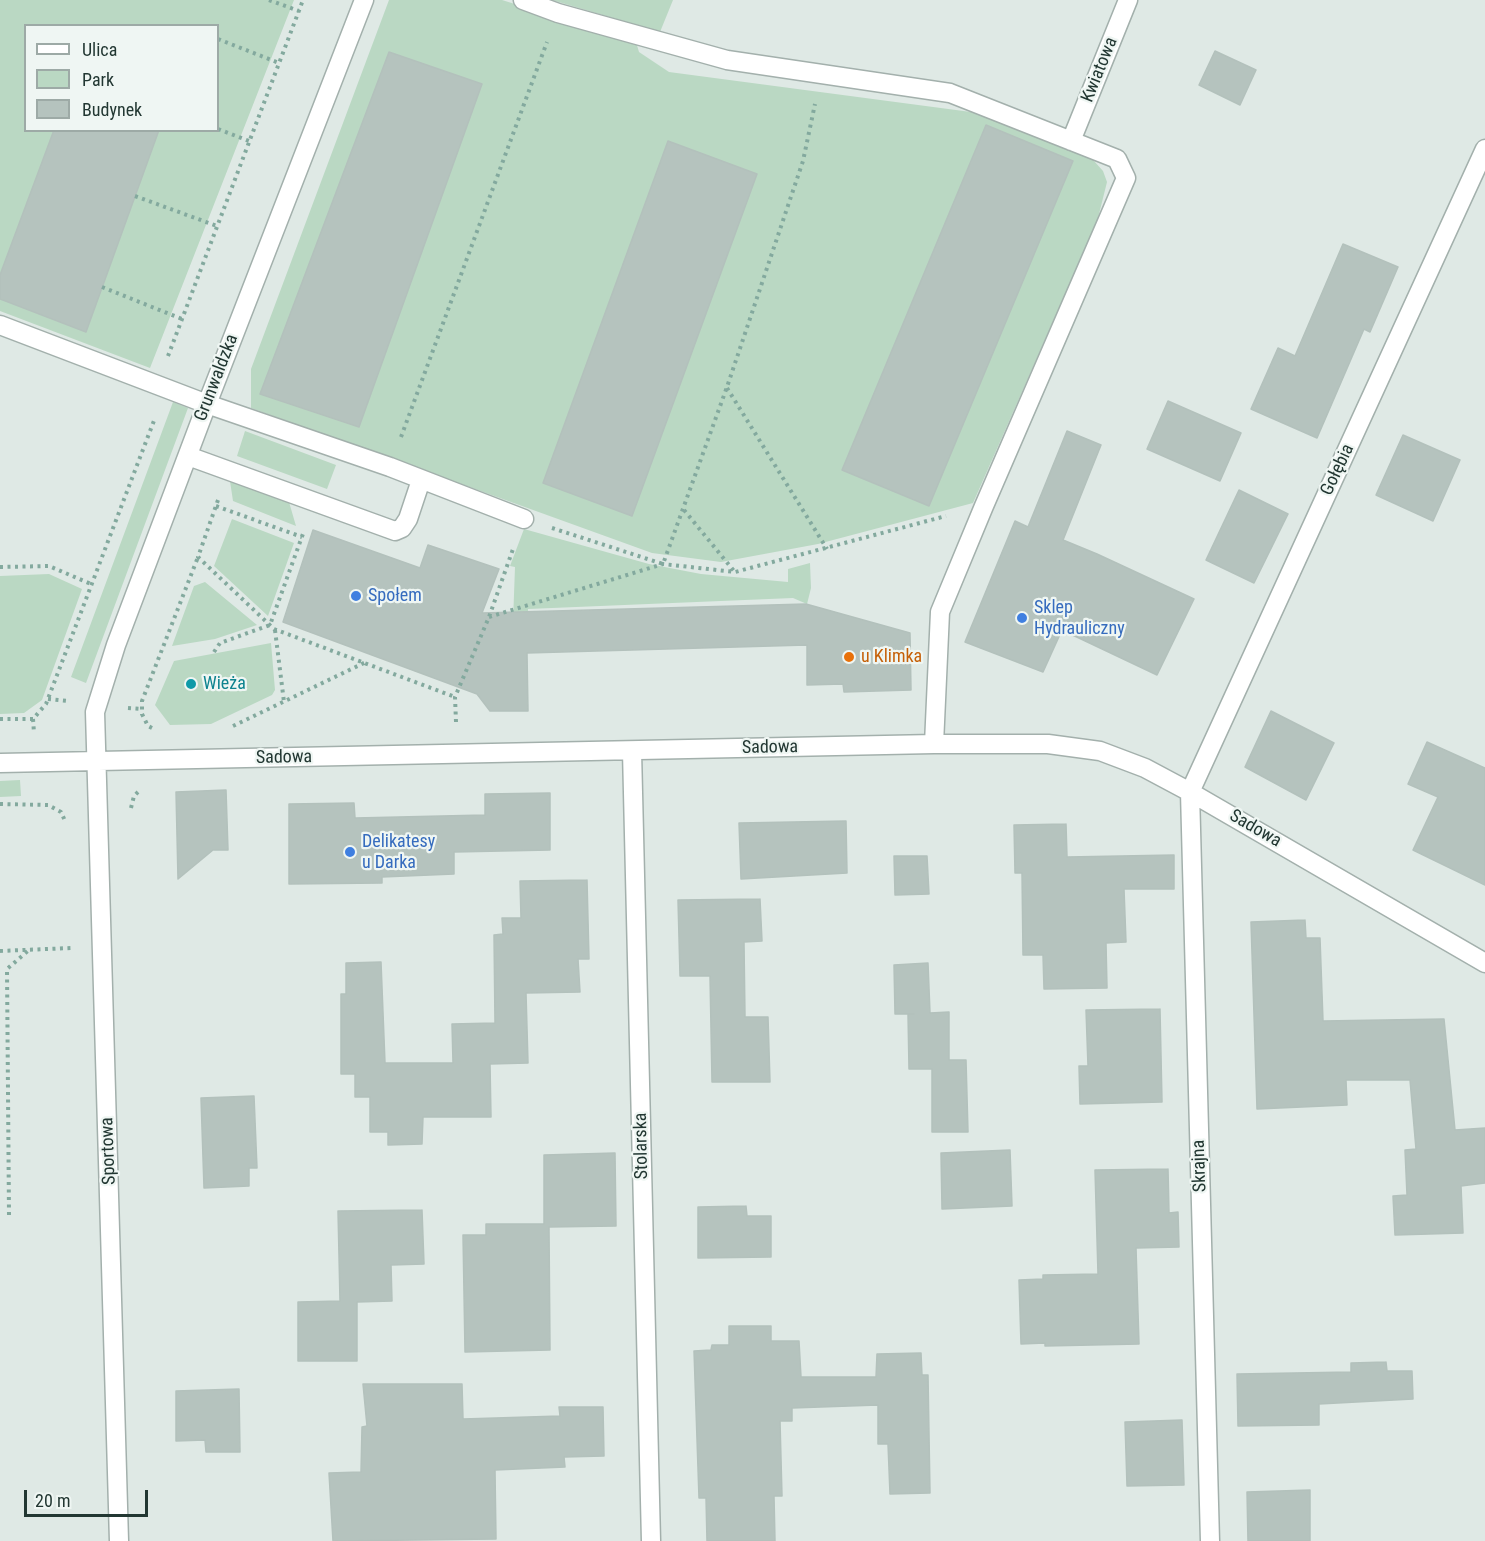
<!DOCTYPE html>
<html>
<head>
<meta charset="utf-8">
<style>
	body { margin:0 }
	#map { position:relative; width:1485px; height:1541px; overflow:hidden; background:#dfe9e5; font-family:"Roboto Condensed",sans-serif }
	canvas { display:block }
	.legend { position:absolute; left:24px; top:24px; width:195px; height:108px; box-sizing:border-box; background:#eff6f3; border:2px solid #9daaa6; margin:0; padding:8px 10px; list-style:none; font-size:18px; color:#223732 }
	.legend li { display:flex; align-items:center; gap:12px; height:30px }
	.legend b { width:30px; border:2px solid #9daaa6 }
	.scale { position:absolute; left:24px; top:1490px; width:124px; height:27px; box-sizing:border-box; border:3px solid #223732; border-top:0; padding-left:8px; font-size:18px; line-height:21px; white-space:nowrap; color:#223732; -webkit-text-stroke:4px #eff6f3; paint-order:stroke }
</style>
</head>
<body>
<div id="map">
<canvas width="1485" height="1541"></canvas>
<ul class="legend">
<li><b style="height:8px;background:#fff"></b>Ulica</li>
<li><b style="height:16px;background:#bad8c3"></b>Park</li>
<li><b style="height:16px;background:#b5c3be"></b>Budynek</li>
</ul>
<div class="scale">20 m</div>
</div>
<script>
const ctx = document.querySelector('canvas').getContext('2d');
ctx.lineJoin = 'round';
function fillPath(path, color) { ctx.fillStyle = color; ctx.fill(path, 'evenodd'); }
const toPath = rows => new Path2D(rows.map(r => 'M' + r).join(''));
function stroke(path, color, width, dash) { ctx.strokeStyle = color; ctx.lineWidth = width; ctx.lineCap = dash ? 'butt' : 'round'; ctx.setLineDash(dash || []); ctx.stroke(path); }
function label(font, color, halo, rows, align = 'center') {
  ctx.font = font + ' "Roboto Condensed",sans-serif'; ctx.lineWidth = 4.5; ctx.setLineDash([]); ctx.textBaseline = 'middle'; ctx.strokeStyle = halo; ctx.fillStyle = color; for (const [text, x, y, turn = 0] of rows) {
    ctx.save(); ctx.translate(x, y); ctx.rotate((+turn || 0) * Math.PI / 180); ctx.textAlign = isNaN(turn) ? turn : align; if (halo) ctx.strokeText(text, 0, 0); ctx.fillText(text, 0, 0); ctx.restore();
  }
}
const green = toPath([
	[0,0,294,0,150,368,0,311],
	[26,26,218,26,218,130,26,130],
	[389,0,502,0,636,42,639,52,669,72,986,114,1086,152,1103,171,1107,182,1097,222,973,503,818,544,721,562,652,553,251,408,251,369],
	[552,0,673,0,660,32],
	[173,402,188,408,86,683,71,677],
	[245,431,336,465,327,489,237,456],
	[230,481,289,502,296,526,233,501],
	[232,519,294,543,268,616,214,566],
	[524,529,649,564,701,574,788,582,788,569,810,563,811,588,807,604,793,598,528,609,529,650,512,650,515,567,510,566],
	[49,574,82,589,42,700,24,713,0,714,0,576],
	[205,582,257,625,215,639,172,646,194,586],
	[271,643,275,690,272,695,211,724,170,725,155,705,174,661],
	[20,780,21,796,0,797,0,781]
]);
const building = toPath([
	[1215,51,1256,70,1240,105,1199,85,1215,51],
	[389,52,482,84,359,427,260,394,389,52],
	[986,125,1073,161,929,506,842,470,986,125],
	[54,130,159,130,86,332,0,299,0,275,54,130],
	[668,141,757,174,632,516,543,483,668,141],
	[1343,244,1398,267,1370,332,1364,329,1317,438,1251,409,1278,348,1295,356,1343,244],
	[1168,401,1241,433,1220,481,1147,449,1168,401],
	[1067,431,1101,445,1063,540,1097,554,1194,599,1157,675,1062,630,1043,672,965,642,1015,521,1028,527,1067,431],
	[1403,435,1460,460,1433,521,1376,495,1403,435],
	[1239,490,1288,514,1254,583,1206,560,1239,490],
	[313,530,420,568,428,545,499,569,482,613,806,604,910,633,911,690,844,692,843,684,807,685,807,645,527,653,528,711,490,711,477,694,283,622,313,530],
	[1271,711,1334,743,1306,800,1245,767,1271,711],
	[1427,742,1485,768,1485,885,1413,850,1438,797,1408,784,1427,742],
	[226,790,228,850,213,850,178,879,176,792,226,790],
	[550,793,550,850,454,852,454,874,382,877,382,883,289,884,289,804,354,803,355,818,485,815,485,794,550,793],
	[846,821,847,873,741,879,739,823,846,821],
	[1066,824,1067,857,1174,855,1174,889,1124,889,1126,942,1106,943,1107,988,1044,989,1043,955,1023,955,1022,873,1015,873,1014,825,1066,824],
	[894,856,927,856,929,894,895,895,894,856],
	[587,880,589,959,578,959,580,992,526,993,528,1063,490,1064,491,1117,423,1117,422,1144,388,1145,388,1132,370,1132,370,1097,355,1097,355,1074,341,1074,341,994,346,994,346,963,381,962,385,1063,453,1063,452,1024,495,1023,494,935,503,934,502,918,521,918,520,881,587,880],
	[760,899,762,941,744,942,745,1017,768,1017,770,1082,712,1082,710,976,680,976,678,900,760,899],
	[1305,920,1306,938,1320,938,1323,1021,1444,1019,1455,1130,1485,1128,1485,1183,1461,1186,1463,1233,1395,1235,1393,1196,1407,1195,1405,1150,1416,1149,1410,1080,1346,1080,1347,1105,1257,1109,1251,922,1305,920],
	[928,963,930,1013,949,1012,949,1060,966,1060,968,1132,932,1132,932,1069,909,1069,908,1014,914,1014,895,1014,894,965,928,963],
	[1160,1009,1162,1102,1080,1104,1079,1066,1088,1066,1086,1010,1160,1009],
	[254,1096,257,1168,249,1168,249,1186,204,1188,201,1098,254,1096],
	[1010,1150,1012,1206,942,1209,941,1153,1010,1150],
	[615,1153,616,1226,549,1227,550,1350,465,1352,463,1235,486,1235,486,1224,544,1224,544,1155,615,1153],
	[1168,1169,1169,1213,1178,1212,1179,1247,1136,1248,1139,1344,1045,1346,1045,1343,1021,1344,1019,1280,1043,1279,1043,1275,1098,1274,1095,1170,1168,1169],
	[746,1206,747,1216,771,1216,771,1257,698,1258,698,1207,746,1206],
	[422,1210,424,1264,391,1265,392,1301,357,1302,357,1361,298,1361,298,1302,340,1301,338,1211,422,1210],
	[729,1326,771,1326,771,1341,799,1341,801,1377,876,1377,877,1354,921,1353,922,1375,928,1375,930,1493,890,1494,888,1444,878,1444,878,1405,792,1408,792,1421,780,1421,782,1496,774,1496,775,1541,707,1541,706,1498,699,1498,694,1351,711,1350,712,1345,729,1345,729,1326],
	[1386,1362,1387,1371,1412,1371,1413,1399,1319,1404,1319,1425,1238,1426,1237,1374,1351,1372,1351,1363,1386,1362],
	[363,1384,462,1384,463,1419,560,1416,559,1407,603,1407,604,1456,564,1457,565,1467,495,1470,496,1539,333,1541,329,1473,361,1472,362,1427,367,1426,363,1384],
	[239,1389,240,1452,206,1452,205,1440,176,1441,176,1391,239,1389],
	[1182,1420,1184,1485,1127,1486,1125,1422,1182,1420],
	[1310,1490,1310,1541,1248,1541,1247,1492,1310,1490]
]);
const path = toPath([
	[269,0,299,11],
	[218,39,279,63],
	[218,129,249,141],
	[135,196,217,226],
	[102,287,182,319],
	[168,356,303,0],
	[727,388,827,549],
	[401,437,547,42],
	[218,500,198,557,274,629,455,697],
	[216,506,302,537],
	[684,510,734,571],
	[552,528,663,564,727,387,803,161,815,104],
	[0,567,49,566,91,584],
	[489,617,663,564,735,572,946,516],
	[275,630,284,702],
	[214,652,220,643,270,625,304,531],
	[48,699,68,701],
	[128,708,142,709],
	[0,719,33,719,46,704,155,418],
	[33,719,34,733],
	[456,722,455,697,489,617,513,549],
	[233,726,366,662],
	[152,728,148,726,142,714,142,701,198,557],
	[0,804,48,805,61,812,66,823],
	[131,808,134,796,139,791],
	[0,951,71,948],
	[9,1215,7,969,29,950]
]);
const minor = toPath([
	[523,0,558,13,727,60,950,93,1117,159,1126,178,984,506,940,612,934,744],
	[1071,141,1128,0],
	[0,325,207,404,390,467,524,519],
	[188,456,395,531,402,528,408,519,421,480],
	[632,751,651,1541],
	[0,763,934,744,1048,744,1100,751,1145,768,1190,792,1485,963],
	[119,1541,95,712,116,645,207,404,364,0],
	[1210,1541,1190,792,1485,149]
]);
const markers = [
	[356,596,6,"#3f7fe0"],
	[1022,618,6,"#3f7fe0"],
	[849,657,6,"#e8710a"],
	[191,684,6,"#0f9aa8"],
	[350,852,6,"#3f7fe0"]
];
const streetNames = [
	["Kwiatowa",1100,70,-68],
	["Grunwaldzka",217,378,-69],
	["Gołębia",1338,470,-65],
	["Sadowa",770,748,-1],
	["Sadowa",284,758,-1],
	["Sadowa",1255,829,30],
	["Stolarska",642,1146,-91],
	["Sportowa",109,1151,-92],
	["Skrajna",1200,1166,-92]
];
const shopNames = [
	["Społem",368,596],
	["Sklep",1034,608],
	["Hydrauliczny",1034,629],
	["Delikatesy",362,842],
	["u Darka",362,863]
];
const foodNames = [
	["u Klimka",861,657]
];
const cultureNames = [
	["Wieża",203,684]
];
fillPath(green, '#bad8c3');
fillPath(building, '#b5c3be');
stroke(building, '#b3c1bc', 1.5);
stroke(minor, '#a3b0ac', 21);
stroke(path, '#83a99e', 4, [3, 4.5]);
stroke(minor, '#fff', 18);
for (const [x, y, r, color] of markers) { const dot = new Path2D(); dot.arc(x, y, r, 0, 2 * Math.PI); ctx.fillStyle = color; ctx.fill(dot); stroke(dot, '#eff6f3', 2); }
label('18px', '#223732', '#eff6f3', streetNames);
label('18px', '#366cbe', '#eff6f3', shopNames, 'left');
label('18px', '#c56008', '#eff6f3', foodNames, 'left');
label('18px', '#0d838f', '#eff6f3', cultureNames, 'left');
</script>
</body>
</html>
